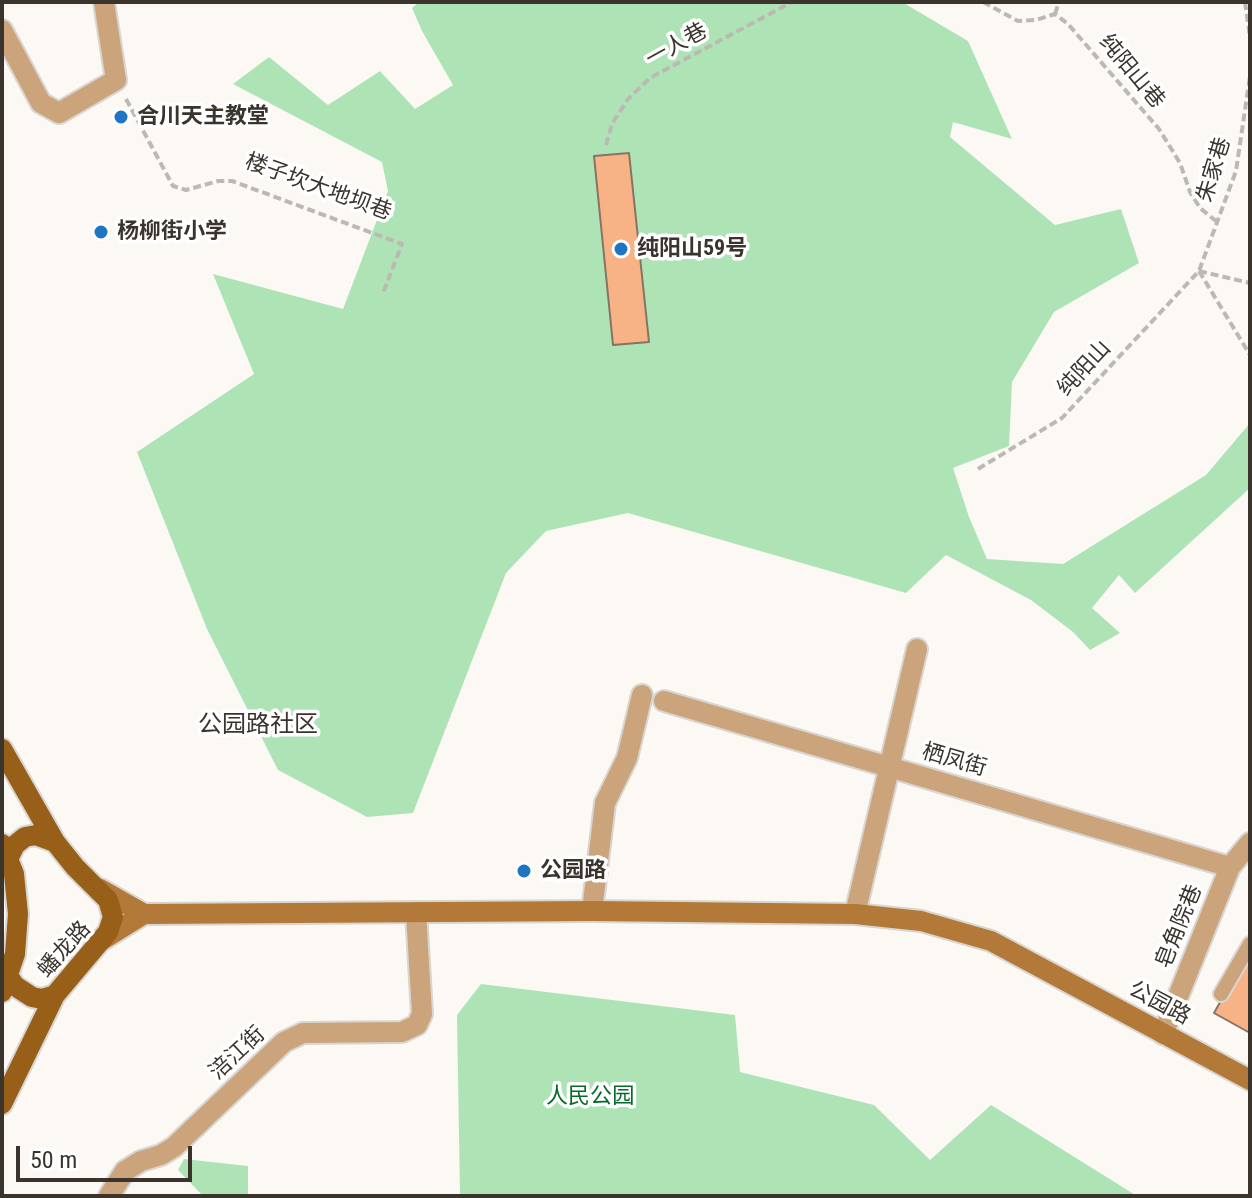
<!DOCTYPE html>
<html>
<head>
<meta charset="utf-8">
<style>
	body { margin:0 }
	#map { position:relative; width:1252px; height:1198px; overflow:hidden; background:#fcf9f5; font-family:"Roboto Condensed",sans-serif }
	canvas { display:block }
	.frame { position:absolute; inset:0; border:4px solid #3a342d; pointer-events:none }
	.scale { position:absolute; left:16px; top:1146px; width:176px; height:36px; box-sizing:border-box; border:4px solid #3a342d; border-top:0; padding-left:10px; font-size:24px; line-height:28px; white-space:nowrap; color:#3a342d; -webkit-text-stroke:6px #fff; paint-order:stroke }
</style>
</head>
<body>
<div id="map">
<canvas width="1252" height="1198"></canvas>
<div class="frame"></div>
<div class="scale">50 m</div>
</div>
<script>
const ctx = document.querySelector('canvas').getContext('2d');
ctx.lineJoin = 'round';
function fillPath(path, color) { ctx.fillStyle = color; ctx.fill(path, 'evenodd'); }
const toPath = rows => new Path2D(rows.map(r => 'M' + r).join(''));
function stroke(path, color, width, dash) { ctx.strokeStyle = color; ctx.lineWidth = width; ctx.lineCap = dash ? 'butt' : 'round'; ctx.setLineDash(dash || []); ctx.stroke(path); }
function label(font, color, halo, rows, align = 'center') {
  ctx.font = font + ' "Roboto Condensed","Noto Sans SC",sans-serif'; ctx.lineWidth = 7; ctx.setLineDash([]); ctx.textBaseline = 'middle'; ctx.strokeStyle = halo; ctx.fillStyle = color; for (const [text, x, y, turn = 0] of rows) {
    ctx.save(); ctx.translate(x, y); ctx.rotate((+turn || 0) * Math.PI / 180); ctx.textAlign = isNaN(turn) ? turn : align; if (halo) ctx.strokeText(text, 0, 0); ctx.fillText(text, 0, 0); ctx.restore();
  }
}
const green = toPath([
	[419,2,902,2,968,41,1012,139,953,122,950,137,1055,225,1121,209,1139,263,1054,312,1012,382,1009,446,953,468,969,517,987,559,1063,564,1206,475,1250,423,1250,488,1135,593,1119,575,1092,608,1120,633,1090,650,1073,632,1031,600,946,555,906,593,628,513,546,531,506,573,413,813,367,817,278,770,207,629,137,452,254,374,213,274,343,309,388,191,382,162,233,84,269,57,328,105,380,71,415,109,453,85,422,31,412,8],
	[481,984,735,1015,740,1072,874,1105,930,1160,991,1105,1137,1196,460,1196,457,1015],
	[184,1159,248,1166,248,1196,203,1196,178,1170]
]);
const building = toPath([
	[629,153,649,342,613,345,594,156,629,153],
	[1250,949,1250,1033,1214,1013,1250,949]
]);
const path = toPath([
	[983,2,1018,21,1036,20,1055,14,1068,24,1159,129,1180,163,1190,192,1200,208,1216,221],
	[1245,2,1250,37],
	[1055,14,1059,2],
	[126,99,173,186,186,190,218,181,232,181,402,244,383,293],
	[606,145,612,124,628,99,650,78,792,2],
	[1199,271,1250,355],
	[1199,271,1250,283],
	[978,469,1062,418,1199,271,1236,171,1250,76]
]);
const lane = toPath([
	[1221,994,1250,944]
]);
const street = toPath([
	[2,30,41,103,59,113,116,80,104,2],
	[664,701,1230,867],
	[592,911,605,803,627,758,642,695],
	[855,914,917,649],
	[1163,1034,1230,867,1250,843],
	[109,1196,125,1171,141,1161,161,1155,174,1147,284,1042,303,1033,402,1032,417,1025,422,1014,416,912]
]);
const secondary = toPath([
	[100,889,144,914,592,911,855,914,921,921,991,941,1250,1080],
	[99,942,144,914]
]);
const primary = toPath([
	[2,749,55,842,75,867,108,900,113,917,108,932,55,995,2,1104],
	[2,844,14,874,18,914,15,954,2,992],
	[9,857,15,845,25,837,36,835,55,842],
	[9,977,15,986,32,997,42,999,55,995]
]);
const markers = [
	[121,117,8,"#1e76c3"],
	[101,232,8,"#1e76c3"],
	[621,249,8,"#1e76c3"],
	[524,871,8,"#1e76c3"]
];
const streetNames = [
	["一人巷",677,46,-29],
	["纯阳山巷",1131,72,50],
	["朱家巷",1215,170,-73],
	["楼子坎大地坝巷",318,188,20],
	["纯阳山",1085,369,-47],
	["栖凤街",954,761,16],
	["皂角院巷",1180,927,-68],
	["蟠龙路",65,950,-48],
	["公园路",1159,1004,28],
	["涪江街",238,1054,-43]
];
const poiNames = [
	["合川天主教堂",137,117],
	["杨柳街小学",117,232],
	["纯阳山59号",637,249],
	["公园路",540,871]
];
const parkNames = [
	["人民公园",590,1097]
];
const neighbourhoodNames = [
	["公园路社区",258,726]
];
fillPath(green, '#aee4b5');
fillPath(building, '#f7b385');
stroke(building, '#867366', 2);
stroke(lane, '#d9d6d1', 18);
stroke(street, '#d9d6d1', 24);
stroke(secondary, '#d9d6d1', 24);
stroke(primary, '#d9d6d1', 24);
stroke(path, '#bcb8b3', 4, [8, 4]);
stroke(lane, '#cca47c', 14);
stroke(street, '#cca47c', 20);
stroke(secondary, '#b37938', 20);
stroke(primary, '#975f18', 20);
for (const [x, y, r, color] of markers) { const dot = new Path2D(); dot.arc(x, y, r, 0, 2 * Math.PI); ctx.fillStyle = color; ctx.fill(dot); stroke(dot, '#fff', 3); }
label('22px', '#3a342d', '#fff', streetNames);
label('bold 22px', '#3a342d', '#fff', poiNames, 'left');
label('22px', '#066a29', '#fff', parkNames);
label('24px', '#3a342d', '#fff', neighbourhoodNames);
</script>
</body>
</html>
